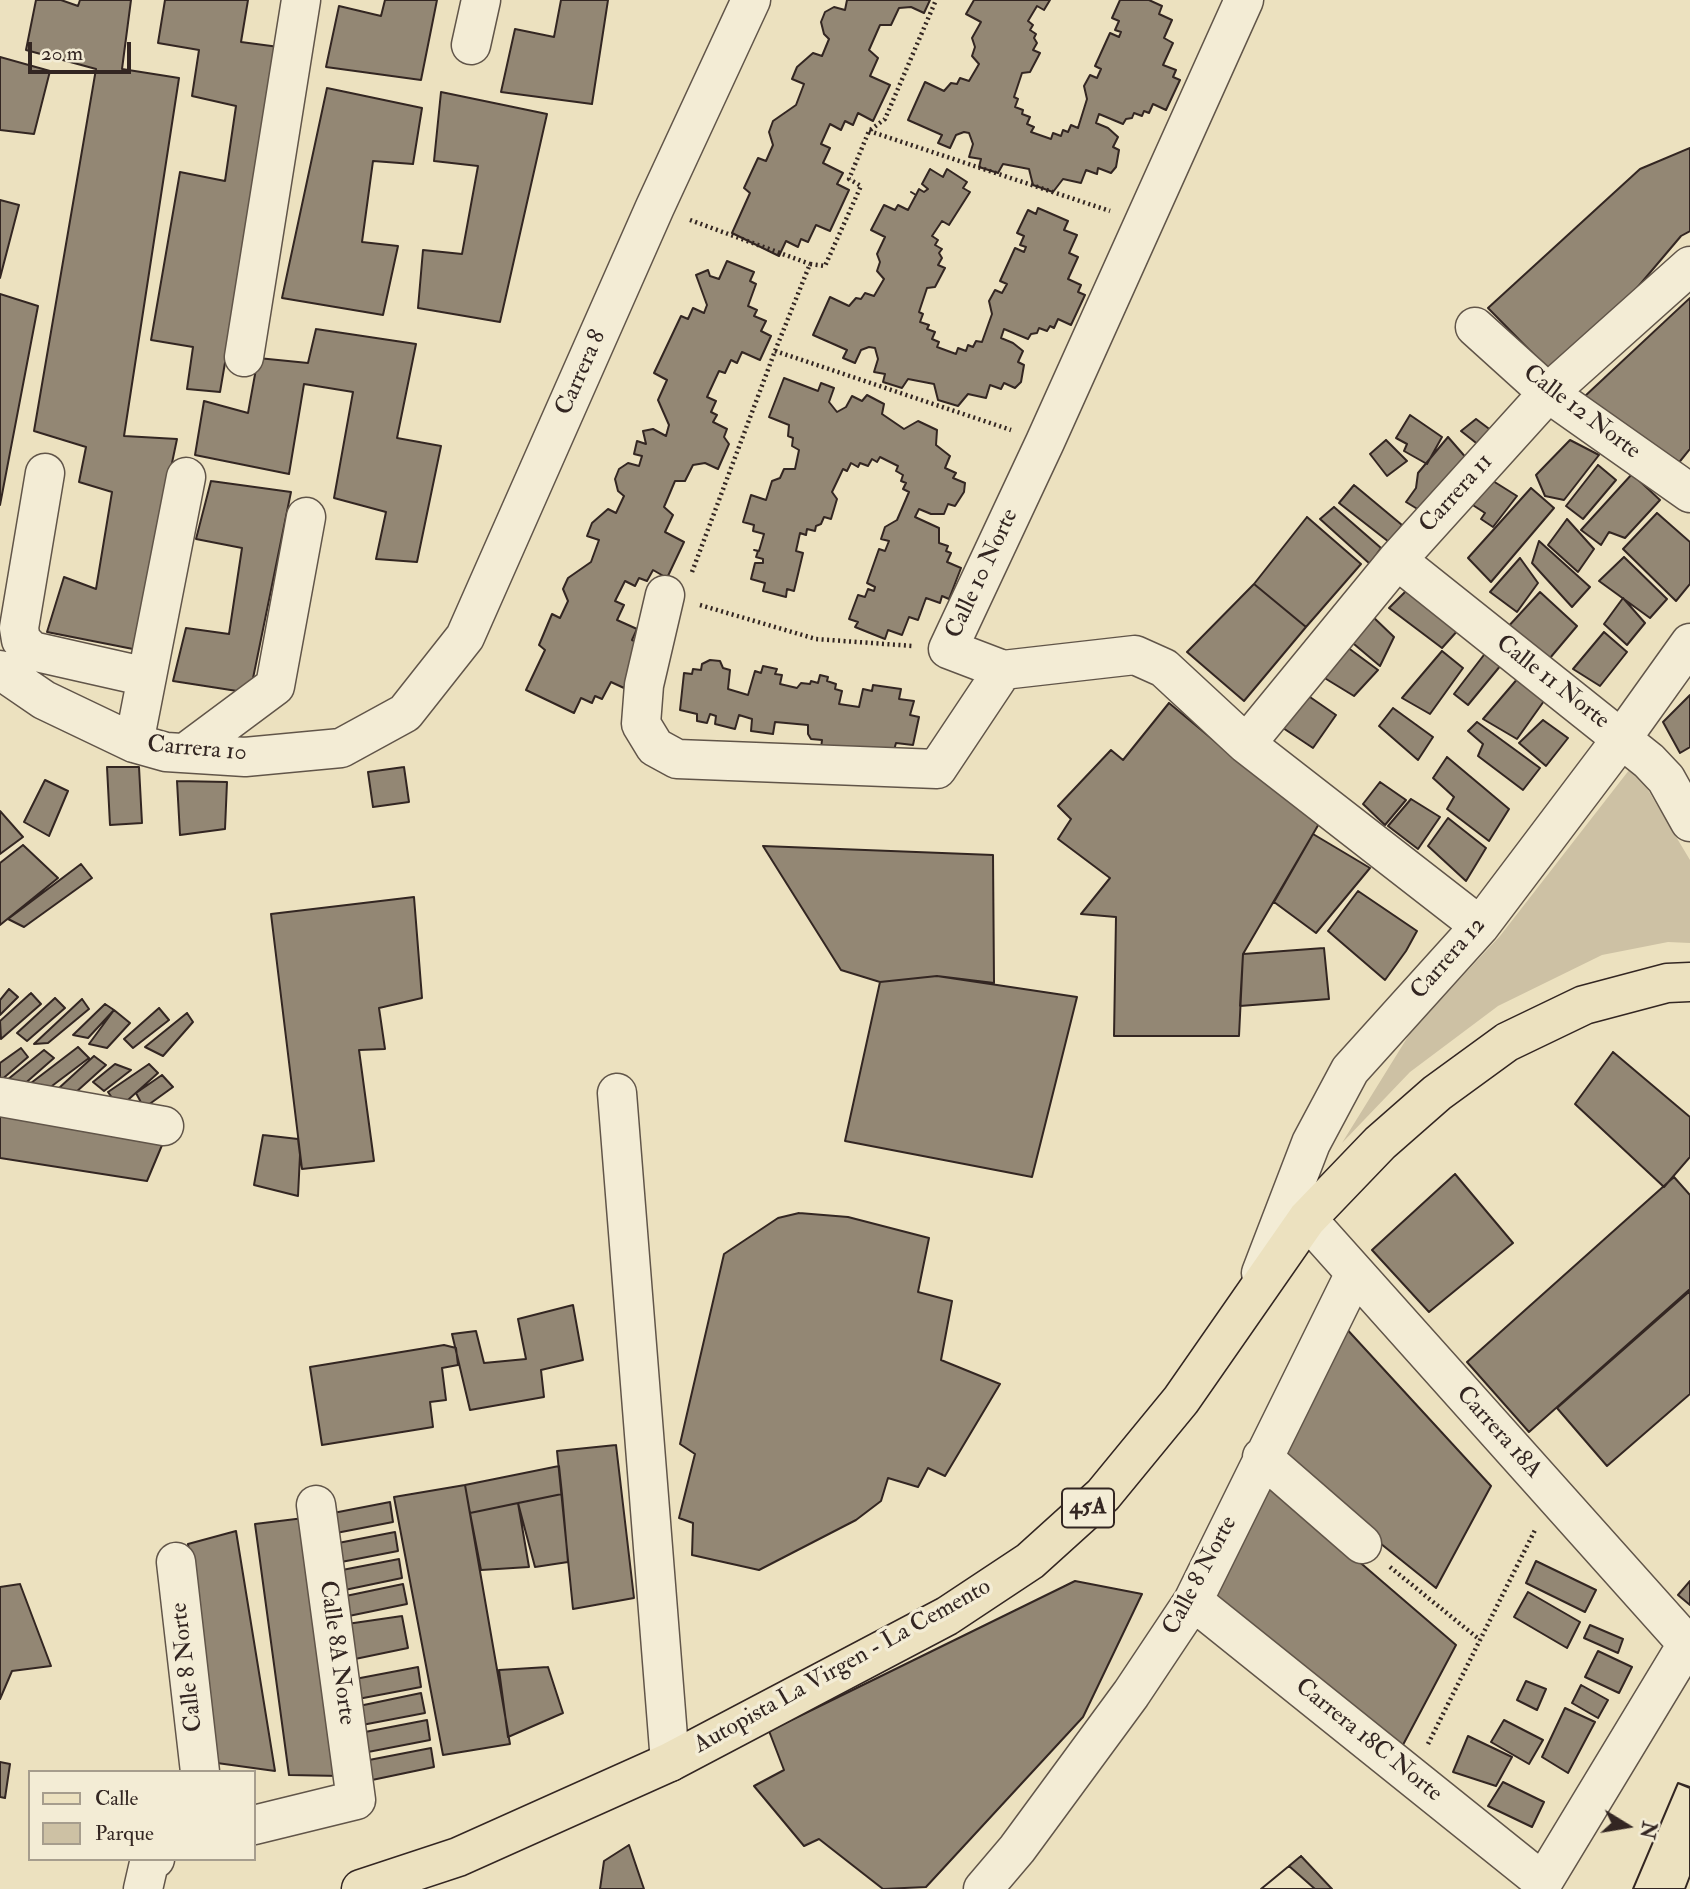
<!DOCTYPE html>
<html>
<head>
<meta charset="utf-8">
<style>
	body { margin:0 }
	#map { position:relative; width:1690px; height:1889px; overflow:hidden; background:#ece1bf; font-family:"IM FELL Double Pica",serif }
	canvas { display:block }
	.legend { position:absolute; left:28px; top:1770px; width:228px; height:91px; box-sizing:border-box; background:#f3ecd5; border:2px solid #a69d8d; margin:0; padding:9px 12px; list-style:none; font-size:21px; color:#332622 }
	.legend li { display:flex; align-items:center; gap:14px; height:35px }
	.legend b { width:35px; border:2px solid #a69d8d }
	.north { position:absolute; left:1592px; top:1791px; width:70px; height:70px; -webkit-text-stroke:5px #f3ecd5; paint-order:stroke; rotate:101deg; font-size:19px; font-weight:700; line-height:28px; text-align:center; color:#332622 }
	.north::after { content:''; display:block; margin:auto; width:24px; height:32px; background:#332622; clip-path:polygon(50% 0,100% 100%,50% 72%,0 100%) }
	.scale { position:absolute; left:28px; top:42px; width:103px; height:32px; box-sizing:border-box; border:4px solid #332622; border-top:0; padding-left:9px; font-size:21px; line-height:24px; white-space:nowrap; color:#332622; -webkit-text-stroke:5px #f3ecd5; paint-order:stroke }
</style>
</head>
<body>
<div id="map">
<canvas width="1690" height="1889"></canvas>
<ul class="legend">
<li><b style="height:9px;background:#ece1bf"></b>Calle</li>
<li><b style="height:19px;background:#cdc1a4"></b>Parque</li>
</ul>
<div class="north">N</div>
<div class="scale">20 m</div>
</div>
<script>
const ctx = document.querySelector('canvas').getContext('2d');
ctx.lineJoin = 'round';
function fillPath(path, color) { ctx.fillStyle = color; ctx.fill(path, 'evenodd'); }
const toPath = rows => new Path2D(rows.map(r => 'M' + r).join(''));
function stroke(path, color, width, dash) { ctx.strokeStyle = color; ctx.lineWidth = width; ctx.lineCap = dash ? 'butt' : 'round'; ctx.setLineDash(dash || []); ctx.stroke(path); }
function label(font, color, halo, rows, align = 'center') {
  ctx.font = font + ' "IM FELL Double Pica",serif'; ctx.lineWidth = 7; ctx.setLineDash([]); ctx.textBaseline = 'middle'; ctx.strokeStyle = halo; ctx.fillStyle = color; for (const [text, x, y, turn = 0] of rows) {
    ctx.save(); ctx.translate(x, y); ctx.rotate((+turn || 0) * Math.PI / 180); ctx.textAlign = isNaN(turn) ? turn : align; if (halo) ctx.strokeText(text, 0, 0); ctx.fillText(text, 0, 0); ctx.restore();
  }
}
const green = toPath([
	[1633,765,1690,860,1690,943,1668,942,1602,955,1498,1006,1410,1072,1342,1143,1412,1030,1500,936]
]);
const building = toPath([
	[36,0,61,0,78,6,80,0,131,0,122,69,179,78,124,436,177,439,133,649,47,632,64,577,96,589,112,492,79,482,86,447,34,431,96,69,26,50,36,0],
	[165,0,248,0,241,42,279,47,220,392,187,389,193,347,151,340,180,172,225,181,236,106,192,96,199,50,158,43,165,0],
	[385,0,437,0,421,80,326,67,339,6,381,16,385,0],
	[561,0,608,0,592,104,501,92,515,29,554,37,561,0],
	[847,0,930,0,924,13,911,7,899,8,891,25,880,25,869,50,878,58,870,76,890,85,873,121,858,113,853,125,845,121,841,130,830,124,821,144,830,148,823,163,843,173,837,184,849,190,830,231,816,225,808,242,801,239,798,247,786,241,779,256,732,233,750,193,744,188,758,158,766,161,773,145,769,132,773,121,796,105,804,84,792,79,797,67,813,53,822,56,829,39,824,34,821,22,825,12,834,7,845,10,847,0],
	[974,0,1050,0,1044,10,1037,6,1028,21,1033,25,1030,30,1036,34,1034,38,1037,43,1033,50,1040,53,1030,72,1022,73,1014,97,1018,99,1015,107,1023,110,1022,114,1030,117,1027,124,1034,127,1031,132,1051,139,1053,133,1061,136,1063,130,1068,132,1071,125,1078,128,1087,99,1084,86,1090,75,1097,78,1101,69,1095,66,1110,33,1119,37,1121,32,1115,30,1119,21,1112,18,1120,0,1149,0,1162,6,1159,14,1172,20,1164,38,1173,43,1163,65,1176,70,1173,77,1180,80,1166,110,1153,104,1149,113,1144,111,1142,116,1134,113,1132,118,1126,119,1123,124,1099,114,1096,123,1108,128,1118,137,1113,147,1119,150,1116,167,1111,173,1098,168,1097,174,1086,170,1081,183,1063,179,1053,192,1033,185,1029,169,1003,164,998,173,979,167,981,159,969,157,973,144,969,133,964,132,956,135,950,148,938,143,942,135,908,120,925,82,944,91,951,83,957,84,960,78,969,81,979,64,972,56,975,47,972,38,981,22,966,14,974,0],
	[0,57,50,71,34,134,0,130,0,57],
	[327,88,422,108,413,164,373,161,362,242,398,246,383,315,282,298,327,88],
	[441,92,547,114,500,322,418,308,423,250,462,254,478,166,434,161,441,92],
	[1690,148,1690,231,1681,236,1559,380,1488,308,1640,169,1690,148],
	[930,169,943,177,947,169,967,182,963,188,970,192,949,225,942,221,932,236,938,240,935,245,942,249,939,253,942,258,938,265,945,268,935,287,927,288,919,312,923,314,920,322,929,325,927,329,935,332,932,339,939,342,937,347,956,354,958,348,966,351,968,345,973,347,976,341,982,342,992,314,989,301,995,290,1002,293,1007,284,1000,281,1015,248,1024,252,1026,247,1020,245,1024,236,1017,233,1028,210,1036,214,1038,208,1068,221,1064,230,1077,235,1069,253,1078,257,1068,279,1081,285,1078,292,1085,295,1071,325,1058,319,1054,328,1050,326,1047,331,1039,328,1037,333,1031,334,1028,339,1004,329,1001,338,1013,343,1023,351,1018,362,1024,365,1021,382,1015,388,1004,383,1001,389,990,385,986,398,968,394,958,406,938,400,934,384,908,379,902,388,883,382,885,374,874,372,878,359,875,348,869,347,861,350,855,363,843,358,847,350,813,335,830,297,849,306,856,298,861,299,865,293,874,296,884,279,877,271,880,262,877,254,885,237,871,230,884,205,895,210,898,205,908,210,916,195,911,192,916,195,919,189,924,192,928,189,922,184,930,169],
	[0,200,19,205,0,278,0,200],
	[727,261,754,272,750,281,756,284,748,306,757,310,754,316,766,321,761,331,771,336,760,360,742,352,737,363,731,360,725,373,719,371,707,397,716,401,711,412,717,415,713,422,727,429,724,437,729,444,718,469,705,463,693,465,685,481,675,481,664,507,673,515,665,532,684,542,667,578,653,570,647,581,639,578,635,586,625,581,615,601,624,605,617,620,637,629,632,640,644,646,624,688,611,682,602,699,595,696,592,703,581,698,574,713,526,690,545,650,539,645,552,614,560,618,568,601,563,589,568,578,591,562,599,540,587,536,592,523,608,509,616,513,624,496,618,491,615,479,619,469,628,463,639,466,642,456,634,454,637,441,646,444,643,431,653,429,666,436,669,425,658,400,667,380,654,373,681,316,688,319,693,308,704,313,707,305,696,275,708,270,710,276,719,279,727,261],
	[0,294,38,306,0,505,0,294],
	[1690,298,1690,449,1677,465,1584,397,1690,298],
	[316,329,416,344,397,438,441,446,417,562,376,559,386,512,334,498,353,392,304,384,289,474,195,455,204,401,248,413,258,358,308,363,316,329],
	[784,378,818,391,821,383,834,388,829,402,837,412,846,407,852,396,862,401,867,395,884,404,882,414,904,429,918,421,937,430,936,445,950,456,945,468,956,473,953,478,965,483,964,492,955,506,948,504,944,514,931,514,919,509,915,517,939,528,939,543,948,546,946,551,951,553,947,562,961,568,949,599,942,596,940,603,926,598,918,620,909,617,902,635,888,630,885,639,855,627,858,622,849,619,858,595,865,597,868,589,874,591,875,587,867,583,879,549,885,551,889,541,881,539,885,527,897,520,909,492,903,489,906,483,901,481,903,475,896,471,898,466,880,457,877,462,872,459,868,466,860,463,858,467,851,463,847,471,843,469,832,492,837,499,831,519,824,517,821,524,816,526,815,531,807,529,806,535,800,533,796,551,803,553,794,591,787,589,786,597,763,591,765,583,751,579,755,563,763,563,763,559,756,557,758,551,754,550,759,551,764,534,753,531,754,525,743,522,751,495,766,500,772,481,780,478,784,469,795,469,799,450,792,446,793,438,788,436,789,425,769,417,784,378],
	[1410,415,1442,437,1427,464,1404,451,1407,444,1396,438,1410,415],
	[1476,419,1492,431,1480,446,1461,431,1476,419],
	[1448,437,1468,460,1424,513,1406,502,1416,488,1418,473,1448,437],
	[1386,440,1407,461,1387,476,1370,454,1386,440],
	[1570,440,1599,455,1564,500,1545,496,1536,475,1570,440],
	[1598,465,1616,480,1583,519,1566,506,1598,465],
	[1632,474,1660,500,1625,538,1609,532,1601,545,1581,530,1632,474],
	[1485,476,1517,496,1493,527,1481,519,1485,513,1465,500,1485,476],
	[211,481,291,492,250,693,173,681,186,628,229,634,242,548,196,539,211,481],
	[1354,485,1402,525,1389,542,1339,503,1354,485],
	[1531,488,1554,508,1491,582,1468,558,1531,488],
	[1334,507,1381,548,1370,564,1320,519,1334,507],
	[1657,513,1690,542,1690,584,1676,601,1623,549,1657,513],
	[1307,517,1361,564,1306,627,1254,584,1307,517],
	[1567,519,1594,549,1578,572,1548,545,1567,519],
	[1539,541,1590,587,1572,607,1532,563,1539,541],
	[1624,557,1667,599,1650,618,1599,581,1624,557],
	[1520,558,1538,583,1517,612,1490,592,1520,558],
	[1254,584,1306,627,1244,701,1187,652,1254,584],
	[1412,585,1459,629,1442,648,1389,608,1412,585],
	[1540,592,1577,626,1550,658,1506,629,1540,592],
	[1623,598,1645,623,1627,645,1604,624,1623,598],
	[1371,615,1394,637,1380,666,1348,639,1371,615],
	[1604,632,1627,652,1600,686,1573,669,1604,632],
	[1343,644,1378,670,1354,696,1318,674,1343,644],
	[1490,647,1506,659,1468,705,1454,694,1490,647],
	[1442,651,1463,668,1430,714,1402,698,1442,651],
	[710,660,720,661,723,668,730,670,728,689,748,695,755,671,761,673,763,666,777,669,775,674,782,675,780,684,797,688,801,683,810,684,811,681,818,683,820,675,828,677,827,681,836,684,835,689,842,691,839,704,859,707,863,689,872,691,873,685,901,689,899,699,914,701,910,715,919,717,913,745,896,743,894,750,820,756,822,740,811,739,808,734,808,725,775,722,773,734,751,731,752,719,739,715,735,729,715,724,716,716,710,714,707,723,697,721,697,714,680,710,684,673,692,674,693,669,701,670,702,664,710,660],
	[1519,677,1544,701,1517,739,1483,719,1519,677],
	[1307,695,1336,715,1313,748,1283,728,1307,695],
	[1690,695,1690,747,1680,753,1663,722,1690,695],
	[1169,703,1223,748,1320,822,1243,954,1239,1036,1114,1036,1116,917,1081,914,1110,878,1058,839,1071,819,1058,806,1111,750,1123,760,1169,703],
	[1393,708,1433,737,1418,760,1379,726,1393,708],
	[1543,720,1568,738,1546,766,1519,743,1543,720],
	[1477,722,1540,768,1523,790,1478,756,1483,744,1468,731,1477,722],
	[1447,757,1509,809,1489,841,1447,809,1454,797,1433,778,1447,757],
	[107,767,139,767,142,823,110,825,107,767],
	[404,767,409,802,373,807,368,772,404,767],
	[45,780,68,791,49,836,24,822,45,780],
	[177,781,227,782,225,829,180,835,177,781],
	[1380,782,1406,800,1385,825,1363,804,1380,782],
	[1411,799,1440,817,1418,849,1388,826,1411,799],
	[0,811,23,837,0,854,0,811],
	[1448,818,1486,848,1466,881,1428,846,1448,818],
	[1313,834,1370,868,1316,933,1274,902,1313,834],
	[23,845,58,878,0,925,0,863,23,845],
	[763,846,993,855,994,983,937,976,880,982,841,970,763,846],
	[81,864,92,878,24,927,8,919,81,864],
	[1358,891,1417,931,1406,951,1385,980,1328,931,1358,891],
	[414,897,422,998,379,1008,385,1049,359,1050,374,1161,302,1169,271,914,414,897],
	[1324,948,1329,999,1240,1006,1243,954,1324,948],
	[937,976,1077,997,1032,1177,845,1141,880,982,937,976],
	[9,989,18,997,0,1015,0,1000,9,989],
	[31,993,41,1004,1,1039,0,1021,31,993],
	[55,998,65,1008,27,1041,17,1033,55,998],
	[82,999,89,1009,48,1043,34,1044,82,999],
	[105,1004,114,1010,88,1038,73,1035,105,1004],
	[159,1008,169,1020,133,1048,124,1039,159,1008],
	[114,1010,130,1023,107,1048,89,1044,114,1010],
	[187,1013,193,1022,163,1056,145,1047,187,1013],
	[78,1047,89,1058,40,1095,31,1083,78,1047],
	[21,1048,28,1057,0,1081,0,1063,21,1048],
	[44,1050,54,1058,13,1094,7,1080,44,1050],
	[1613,1052,1690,1117,1690,1157,1664,1187,1575,1104,1613,1052],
	[94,1056,106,1065,65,1102,59,1088,94,1056],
	[115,1064,131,1070,104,1091,93,1082,115,1064],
	[149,1064,158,1073,119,1108,108,1092,149,1064],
	[162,1075,173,1087,144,1108,136,1093,162,1075],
	[0,1108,165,1138,147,1181,0,1158,0,1108],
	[263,1135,298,1139,300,1155,298,1196,254,1185,263,1135],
	[1455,1174,1513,1243,1429,1312,1372,1250,1455,1174],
	[1674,1177,1690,1195,1690,1289,1529,1432,1467,1362,1674,1177],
	[799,1213,848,1217,929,1238,918,1292,952,1301,941,1360,1000,1384,945,1476,928,1468,918,1487,888,1478,881,1501,856,1520,759,1570,692,1555,693,1523,679,1518,695,1454,680,1444,724,1254,778,1218,799,1213],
	[1690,1291,1690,1394,1607,1466,1557,1408,1690,1291],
	[573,1305,583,1360,541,1370,544,1397,470,1410,452,1334,476,1331,484,1363,526,1359,518,1319,573,1305],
	[1343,1325,1491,1486,1436,1588,1274,1458,1343,1325],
	[444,1345,456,1348,458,1365,442,1368,446,1400,430,1402,433,1427,322,1445,310,1367,444,1345],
	[616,1445,634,1598,573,1609,557,1451,616,1445],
	[559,1466,562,1494,470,1513,465,1485,559,1466],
	[465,1485,510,1744,443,1755,394,1497,465,1485],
	[1270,1485,1456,1645,1396,1758,1203,1604,1270,1485],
	[562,1494,568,1562,535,1567,518,1503,562,1494],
	[390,1502,393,1522,331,1534,328,1514,390,1502],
	[518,1503,529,1567,481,1570,470,1513,518,1503],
	[304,1518,341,1776,289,1775,255,1524,304,1518],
	[236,1531,275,1771,217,1763,188,1544,236,1531],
	[395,1532,398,1551,336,1563,333,1544,395,1532],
	[399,1559,402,1578,340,1591,337,1571,399,1559],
	[1536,1561,1596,1590,1585,1612,1526,1583,1536,1561],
	[1075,1581,1142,1594,1083,1717,926,1887,883,1889,819,1839,804,1846,754,1786,784,1770,769,1731,1075,1581],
	[1690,1581,1690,1605,1678,1595,1690,1581],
	[20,1584,51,1666,12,1671,0,1699,0,1587,20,1584],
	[403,1584,407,1604,344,1617,341,1597,403,1584],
	[1528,1592,1580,1622,1567,1648,1514,1617,1528,1592],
	[402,1616,408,1648,355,1659,347,1624,402,1616],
	[1590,1625,1623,1639,1618,1653,1584,1638,1590,1625],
	[1598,1651,1632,1667,1619,1693,1585,1677,1598,1651],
	[418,1667,421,1687,358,1699,355,1679,418,1667],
	[548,1667,563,1713,508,1737,499,1670,548,1667],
	[1526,1681,1546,1689,1537,1710,1517,1700,1526,1681],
	[1581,1685,1608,1700,1598,1718,1572,1703,1581,1685],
	[421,1693,425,1713,362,1725,359,1706,421,1693],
	[1565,1708,1595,1722,1568,1773,1542,1757,1565,1708],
	[427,1720,430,1740,368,1752,365,1732,427,1720],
	[1504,1720,1543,1740,1529,1764,1491,1742,1504,1720],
	[1468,1736,1512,1757,1496,1786,1453,1772,1468,1736],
	[431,1748,434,1767,372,1780,369,1760,431,1748],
	[0,1762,10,1764,5,1798,0,1797,0,1762],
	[1503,1782,1544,1802,1532,1827,1488,1806,1503,1782],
	[1678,1783,1690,1787,1690,1876,1685,1889,1633,1889,1678,1783],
	[1678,1783,1690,1788,1690,1876,1685,1889,1633,1889,1678,1783],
	[629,1845,644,1889,600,1889,604,1861,629,1845],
	[1301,1856,1332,1889,1261,1889,1289,1866,1301,1856],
	[1289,1866,1315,1889,1261,1889,1289,1866]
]);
const path = toPath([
	[869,131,1110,211],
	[690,220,810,264],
	[775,351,1011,430],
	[692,572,775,351,810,264,825,266,861,186,849,179,869,131,885,119,936,0],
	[700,605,816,639,913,646],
	[1390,1567,1480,1640],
	[1428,1744,1535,1530]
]);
const minor = toPath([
	[1244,0,1045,442,948,649,1003,670,1135,655,1164,668,1246,744,1480,926],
	[471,45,481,0],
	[1475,327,1548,393,1690,493],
	[244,357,301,0],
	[45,473,19,628,21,640,32,651,147,677],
	[1397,560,1649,761,1666,779,1690,822],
	[665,595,644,685,641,724,655,747,677,759,937,769,1003,670],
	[0,670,44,700,134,743,166,752,245,757,341,748,405,713,465,637,655,207,751,0],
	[134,743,186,477],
	[1246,744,1397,560,1548,393,1690,266],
	[185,753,275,686,306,517],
	[617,1093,670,1762],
	[0,1097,164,1126],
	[1307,1219,1690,1647],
	[1261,1273,1311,1143,1350,1070,1480,926,1622,738,1690,643],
	[1262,1457,1362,1544],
	[176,1562,200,1772],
	[1193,1601,1543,1882,1687,1644],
	[254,1825,356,1800,316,1505],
	[143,1889,149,1863,155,1859],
	[983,1889,1017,1849,1131,1694,1193,1601,1355,1273]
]);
const major = toPath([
	[361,1889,458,1857,670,1762,947,1616,1030,1561,1103,1495,1181,1400,1307,1219,1380,1143,1437,1093,1507,1042,1584,1005,1667,983,1690,982]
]);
const shields = [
	[1088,1508,52]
];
const shieldNames = [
	["45A",1088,1508]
];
const streetNames = [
	["Carrera 8",582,373,-66],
	["Calle 12 Norte",1581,413,37],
	["Carrera 11",1457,494,-48],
	["Calle 10 Norte",983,574,-65],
	["Calle 11 Norte",1552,683,38],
	["Carrera 10",197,750,5],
	["Carrera 12",1449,959,-49],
	["Carrera 18A",1498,1433,48],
	["Calle 8 Norte",1201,1576,-62],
	["Calle 8A Norte",336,1653,82],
	["Calle 8 Norte",188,1667,-97],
	["Autopista La Virgen - La Cemento",843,1667,-29],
	["Carrera 18C Norte",1368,1741,39]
];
fillPath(green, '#cdc1a4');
fillPath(building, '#938774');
stroke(building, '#332622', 2);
stroke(minor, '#615549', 41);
stroke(major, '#332622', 41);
stroke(path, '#332622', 4.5, [2, 3.5]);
stroke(minor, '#f3ecd5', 38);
stroke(major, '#ece1bf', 38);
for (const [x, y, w] of shields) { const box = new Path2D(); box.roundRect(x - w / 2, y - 19.5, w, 39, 5); ctx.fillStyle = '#f3ecd5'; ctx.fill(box); stroke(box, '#332622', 2); }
label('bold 23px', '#332622', null, shieldNames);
label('24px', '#332622', '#f3ecd5', streetNames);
</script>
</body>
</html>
